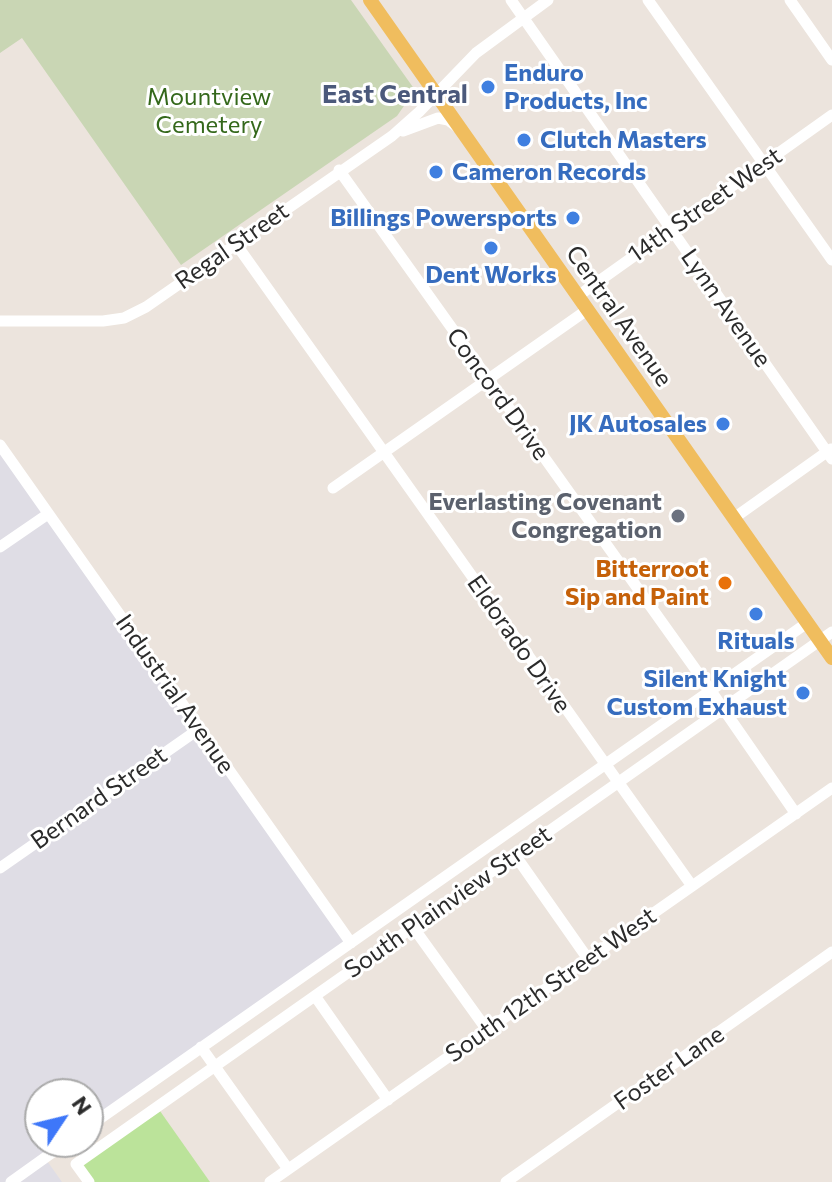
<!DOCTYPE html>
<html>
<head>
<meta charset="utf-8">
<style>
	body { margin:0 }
	#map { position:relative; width:832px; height:1182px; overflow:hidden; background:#ece4dd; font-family:Commissioner,sans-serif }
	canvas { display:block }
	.north { position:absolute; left:24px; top:1078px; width:80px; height:80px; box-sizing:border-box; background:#fff; border:2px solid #aaa; border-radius:50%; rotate:55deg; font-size:22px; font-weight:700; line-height:32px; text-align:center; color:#2b2b2b }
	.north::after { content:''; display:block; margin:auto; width:28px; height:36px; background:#3e77f9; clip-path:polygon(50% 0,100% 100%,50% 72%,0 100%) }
</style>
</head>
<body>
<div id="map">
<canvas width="832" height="1182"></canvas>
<div class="north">N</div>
</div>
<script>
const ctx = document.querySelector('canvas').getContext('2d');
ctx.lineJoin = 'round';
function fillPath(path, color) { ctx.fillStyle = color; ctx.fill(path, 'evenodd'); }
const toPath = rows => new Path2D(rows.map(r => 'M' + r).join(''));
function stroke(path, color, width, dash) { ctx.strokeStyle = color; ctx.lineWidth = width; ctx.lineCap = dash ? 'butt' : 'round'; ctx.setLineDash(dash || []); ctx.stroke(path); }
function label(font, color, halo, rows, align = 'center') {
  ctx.font = font + ' Commissioner,sans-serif'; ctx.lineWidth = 6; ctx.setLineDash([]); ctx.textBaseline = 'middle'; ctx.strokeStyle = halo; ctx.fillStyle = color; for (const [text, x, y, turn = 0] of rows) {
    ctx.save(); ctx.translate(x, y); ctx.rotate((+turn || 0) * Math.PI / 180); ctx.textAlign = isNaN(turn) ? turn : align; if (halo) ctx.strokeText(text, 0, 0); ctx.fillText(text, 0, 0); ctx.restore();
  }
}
const industrial = toPath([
	[0,446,351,943,88,1128,88,1094,40,1094,40,1142,67,1142,45,1158,62,1182,0,1182]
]);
const green = toPath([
	[160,1111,210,1182,92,1182,81,1166]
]);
const cemetery = toPath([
	[0,0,351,0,415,90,397,116,181,265,22,38,0,53]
]);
const minor = toPath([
	[511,0,832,459],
	[648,0,832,260],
	[790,0,832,60],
	[403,131,438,118,448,120,457,127],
	[339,170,711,691,796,814],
	[236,244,692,886],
	[578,296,832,115],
	[0,321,103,321,124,318,146,307,392,136,419,112,476,53,548,0],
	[0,445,351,943],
	[333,488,587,310],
	[734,518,831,449],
	[0,547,48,514],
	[515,855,588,959],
	[0,868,199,729],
	[413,927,487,1030],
	[315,996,388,1100],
	[201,1047,288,1169],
	[88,1127,807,623],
	[11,1182,67,1142],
	[89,1182,76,1164,832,632],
	[270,1182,832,788],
	[506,1182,832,952]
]);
const major = toPath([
	[370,0,832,658]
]);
const markers = [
	[488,87,8,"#3f7fe0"],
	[524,140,8,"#3f7fe0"],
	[436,172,8,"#3f7fe0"],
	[573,218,8,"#3f7fe0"],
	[491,248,8,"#3f7fe0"],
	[723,424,8,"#3f7fe0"],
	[678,516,8,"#6b7280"],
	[725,583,8,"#e8710a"],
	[756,614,8,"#3f7fe0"],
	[803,693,8,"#3f7fe0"]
];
const shopNames = [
	["Enduro",504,73],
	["Products, Inc",504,101],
	["Clutch Masters",540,140],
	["Cameron Records",452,172],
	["Billings Powersports",557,218,"right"],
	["Dent Works",491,275,"center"],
	["JK Autosales",707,424,"right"],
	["Rituals",756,641,"center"],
	["Silent Knight",787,679,"right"],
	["Custom Exhaust",787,707,"right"]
];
const parkNames = [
	["Mountview",209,97],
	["Cemetery",209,125]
];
const streetNames = [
	["14th Street West",705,205,-35],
	["Regal Street",232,246,-35],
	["Lynn Avenue",726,308,55],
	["Central Avenue",619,316,55],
	["Concord Drive",498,394,54],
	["Eldorado Drive",519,644,55],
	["Industrial Avenue",175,694,55],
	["Bernard Street",99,798,-35],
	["South Plainview Street",448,902,-35],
	["South 12th Street West",551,985,-35],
	["Foster Lane",669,1068,-35]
];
const worshipNames = [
	["Everlasting Covenant",662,502],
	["Congregation",662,530]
];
const foodNames = [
	["Bitterroot",709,569],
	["Sip and Paint",709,597]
];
const neighbourhoodNames = [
	["East Central",395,94]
];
fillPath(industrial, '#dfdde5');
fillPath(green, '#bbe39a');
fillPath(cemetery, '#c9d6b4');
stroke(minor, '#fff', 11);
stroke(major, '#f0bd5e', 14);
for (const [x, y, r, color] of markers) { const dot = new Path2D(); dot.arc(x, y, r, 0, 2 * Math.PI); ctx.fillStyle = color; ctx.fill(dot); stroke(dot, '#fff', 3); }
label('bold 24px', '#366cbe', '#fff', shopNames, 'left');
label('24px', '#34681b', '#fff', parkNames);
label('24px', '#2b2b2b', '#fff', streetNames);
label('bold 24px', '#5b616d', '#fff', worshipNames, 'right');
label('bold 24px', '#c56008', '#fff', foodNames, 'right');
label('bold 26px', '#4b597b', '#fff', neighbourhoodNames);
</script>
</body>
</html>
